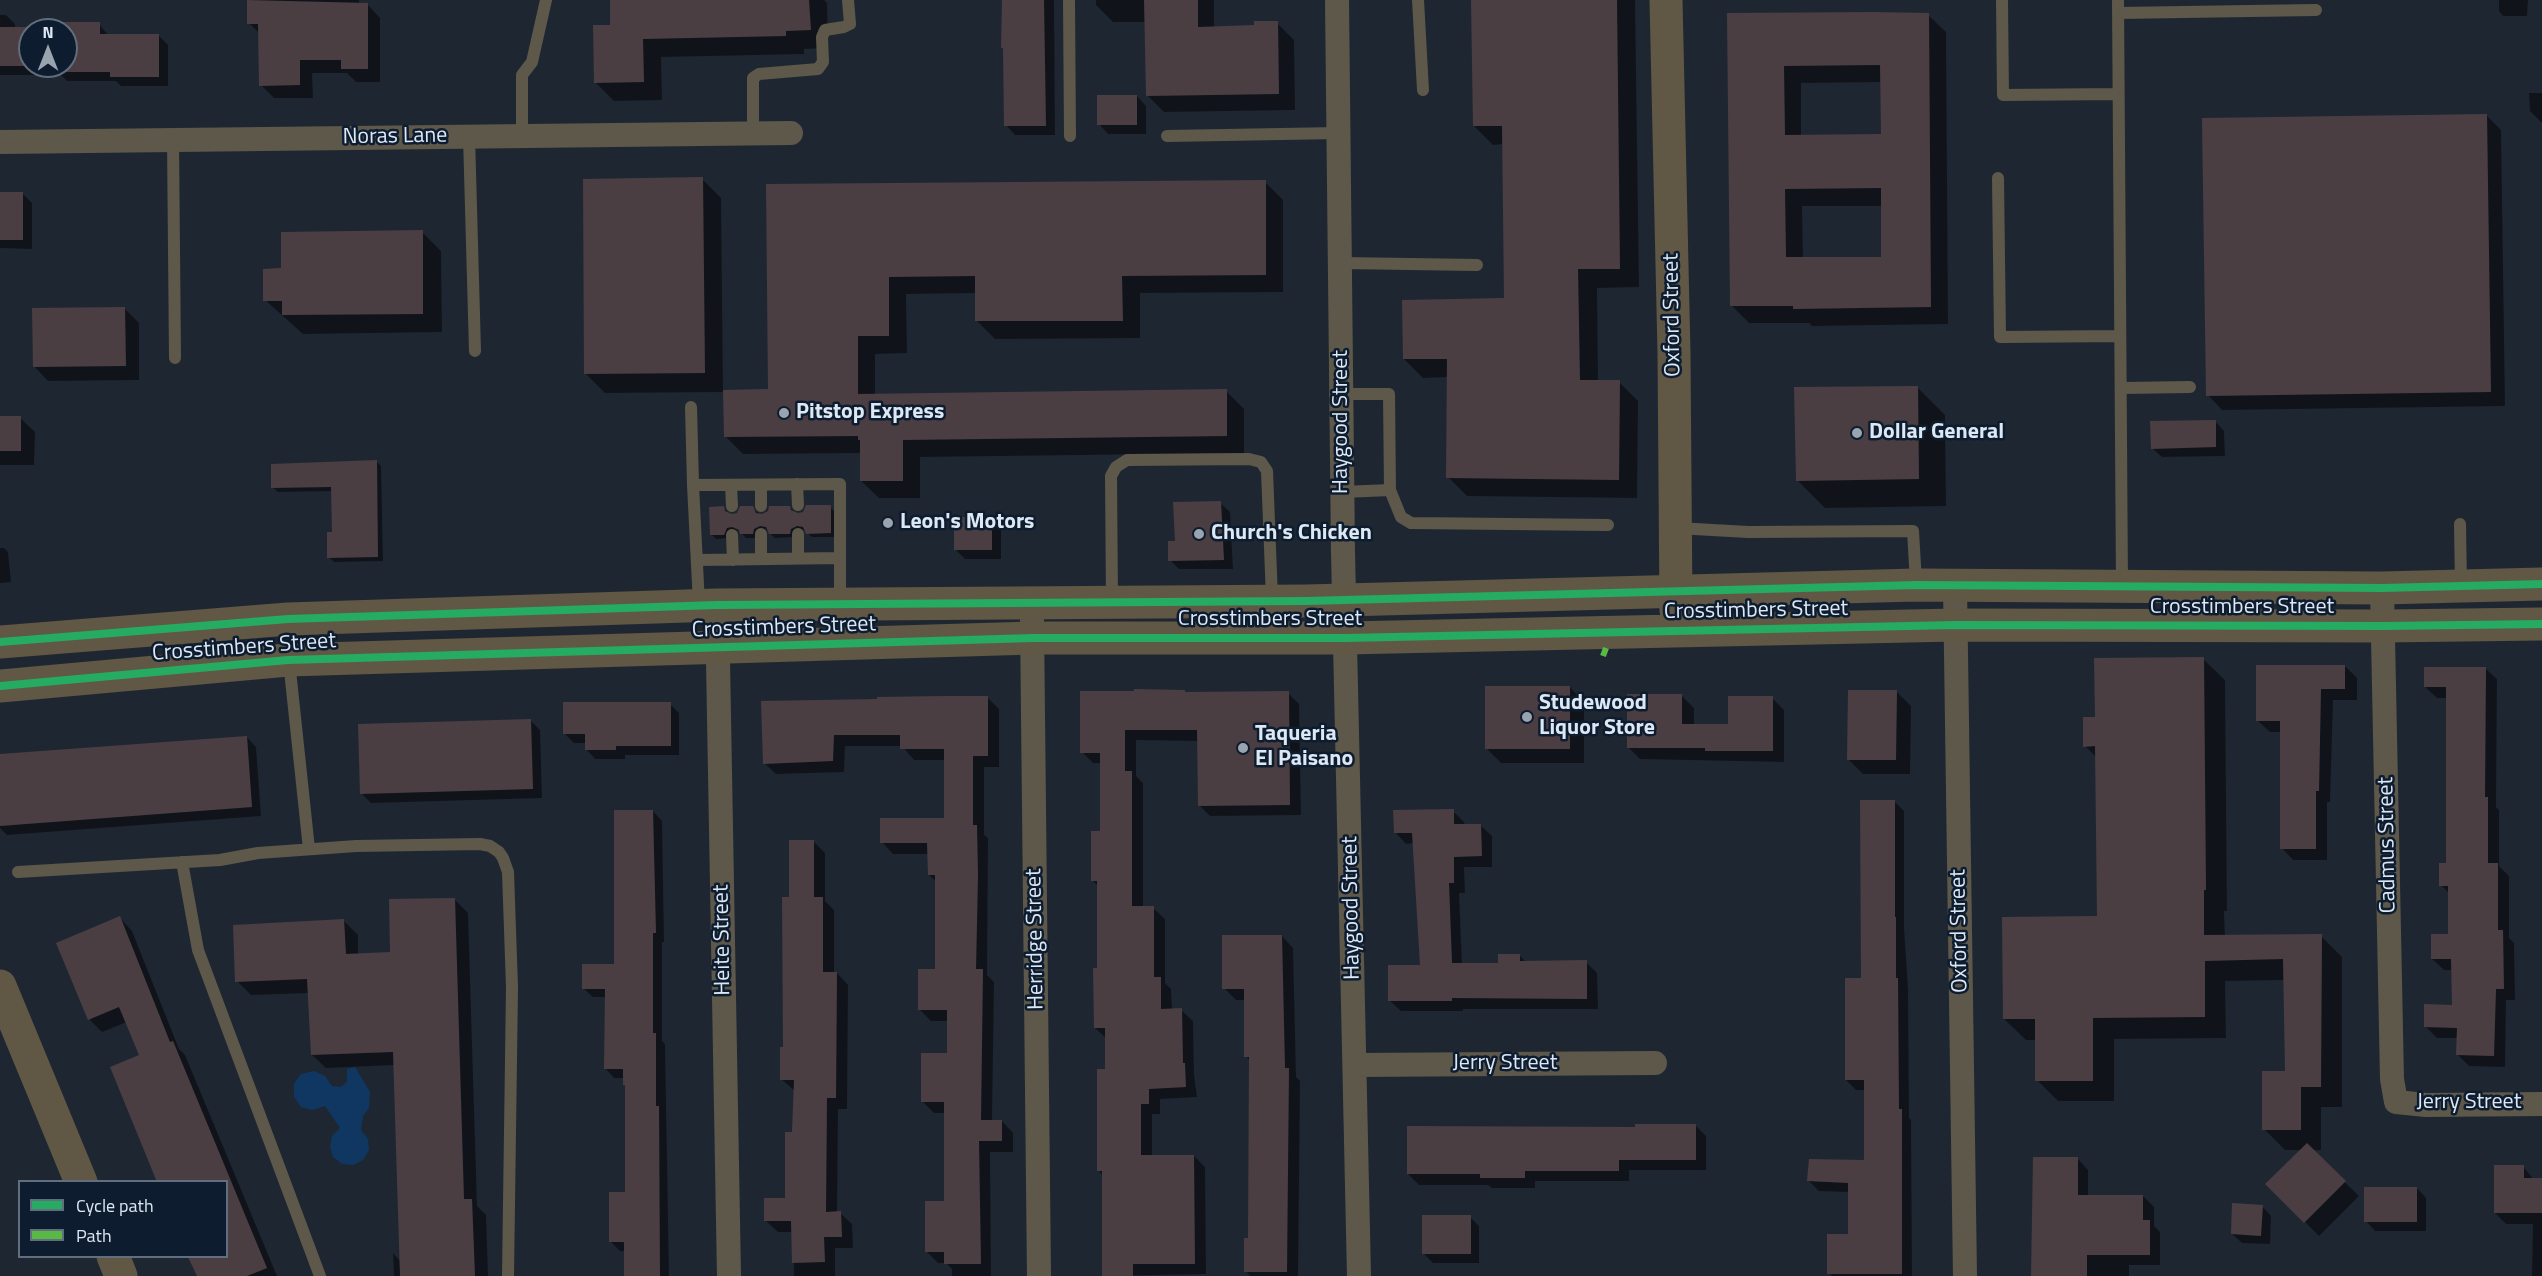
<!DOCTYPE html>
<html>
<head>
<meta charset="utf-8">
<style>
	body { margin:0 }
	#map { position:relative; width:2542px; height:1276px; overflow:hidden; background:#1e2731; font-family:"Titillium Web",sans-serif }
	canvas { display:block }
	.legend { position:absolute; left:18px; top:1180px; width:210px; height:78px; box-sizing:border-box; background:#0d1c2f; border:2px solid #606e7e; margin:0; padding:8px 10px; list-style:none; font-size:18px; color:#dde8f5 }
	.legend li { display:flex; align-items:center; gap:12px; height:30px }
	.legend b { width:30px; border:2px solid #606e7e }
	.north { position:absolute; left:18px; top:18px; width:60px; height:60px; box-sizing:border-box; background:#0d1c2f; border:2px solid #606e7e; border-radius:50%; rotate:0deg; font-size:16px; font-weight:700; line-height:24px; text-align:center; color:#dde8f5 }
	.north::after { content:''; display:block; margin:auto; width:21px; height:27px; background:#9aa4b0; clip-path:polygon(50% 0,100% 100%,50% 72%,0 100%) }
</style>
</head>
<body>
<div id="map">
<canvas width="2542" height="1276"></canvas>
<ul class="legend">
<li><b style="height:8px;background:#26ab63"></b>Cycle path</li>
<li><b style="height:8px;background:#58b947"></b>Path</li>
</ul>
<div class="north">N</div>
</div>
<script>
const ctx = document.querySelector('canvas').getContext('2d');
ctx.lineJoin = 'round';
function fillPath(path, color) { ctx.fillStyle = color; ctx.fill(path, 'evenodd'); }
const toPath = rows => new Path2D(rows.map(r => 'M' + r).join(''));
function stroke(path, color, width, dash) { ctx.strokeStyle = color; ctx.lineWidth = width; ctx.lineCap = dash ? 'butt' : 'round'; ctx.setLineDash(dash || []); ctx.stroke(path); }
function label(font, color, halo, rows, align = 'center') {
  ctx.font = font + ' "Titillium Web",sans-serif'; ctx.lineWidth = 5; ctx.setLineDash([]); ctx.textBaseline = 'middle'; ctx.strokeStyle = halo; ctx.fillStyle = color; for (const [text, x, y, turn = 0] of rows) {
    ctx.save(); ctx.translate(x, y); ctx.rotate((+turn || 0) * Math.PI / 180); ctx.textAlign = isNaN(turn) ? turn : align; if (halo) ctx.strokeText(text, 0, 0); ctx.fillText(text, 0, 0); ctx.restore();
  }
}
const green = toPath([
	[355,1067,370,1092,369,1108,363,1116,361,1130,368,1139,369,1150,363,1160,353,1165,342,1164,333,1157,330,1147,332,1136,340,1128,325,1106,313,1110,301,1107,294,1097,294,1084,301,1074,314,1071,325,1076,332,1086,341,1087,347,1082,347,1069]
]);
const shadow = toPath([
	[249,0,359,0,359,4,367,4,380,18,380,82,356,82,347,73,312,73,313,98,274,98,261,85,260,34,249,23],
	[611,0,824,0,827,3,828,48,804,49,804,54,661,57,662,100,614,101,595,82,612,26],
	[1003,0,1054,0,1055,135,1015,135,1006,125],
	[1096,0,1214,0,1214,28,1255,27,1277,23,1294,40,1295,110,1164,112,1147,95,1146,22,1113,22,1096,5],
	[1472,0,1635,0,1639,287,1597,288,1598,382,1619,382,1638,401,1637,498,1467,496,1448,477,1449,377,1423,378,1404,359,1505,300,1503,144,1493,145,1474,126],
	[2499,0,2528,0,2527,16,2503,16,2499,11],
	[1729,14,1928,15,1946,32,1948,324,1812,326,1809,323,1749,323,1731,305],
	[1882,82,1882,136,1801,136,1801,83],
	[1802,206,1883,206,1883,258,1803,259],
	[0,15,6,15,15,24,15,28,58,28,99,24,109,36,159,36,168,45,168,86,121,86,116,81,67,81,61,75,0,75],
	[30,30,66,30,66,66,30,66],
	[2529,93,2542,93,2542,123,2530,111],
	[1137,96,1146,106,1146,134,1108,134,1099,124],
	[2486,115,2501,130,2505,406,2222,410,2208,395],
	[702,179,721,198,723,391,770,391,768,186,1265,182,1283,200,1283,292,1140,293,1140,338,995,339,977,321,977,293,906,294,907,353,875,354,875,395,1226,391,1244,409,1244,453,920,457,920,498,879,498,861,481,861,453,743,454,725,436,725,392,605,393,586,374],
	[0,194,23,194,32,203,32,249,0,248],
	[422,232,441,251,442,332,303,334,265,300,283,270],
	[124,308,139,323,139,380,48,381,34,366],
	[1917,387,1945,415,1946,506,1825,508,1797,480],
	[0,417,20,418,35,432,34,465,0,465],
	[2215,421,2224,431,2225,456,2162,457,2152,448],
	[376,461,381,466,383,561,334,562,329,557,334,534,333,491,278,492,272,487],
	[1220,503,1230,512,1233,569,1179,569,1170,560,1176,542],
	[789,507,798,515,830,507,834,511,835,537,812,537,802,529,795,534,794,537,775,538,765,529,758,534,757,538,746,538,738,530,731,532,728,538,716,539,711,534,723,508,732,516,752,508,762,516],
	[992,519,1001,528,1001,559,965,559,956,550],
	[0,548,4,548,8,552,11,582,0,583],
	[2203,659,2225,680,2227,911,2224,911,2225,936,2321,936,2342,957,2342,1107,2321,1107,2321,1150,2312,1150,2359,1196,2319,1236,2267,1184,2302,1150,2285,1150,2264,1129,2286,1073,2285,980,2225,981,2226,1038,2114,1039,2114,1101,2058,1101,2037,1080,2037,1040,2026,1040,2004,1019,2098,918,2097,758,2085,746,2096,718],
	[2345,666,2357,678,2357,700,2333,700,2330,802,2327,802,2327,860,2293,860,2282,848,2282,732,2270,732,2258,721],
	[2485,668,2497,679,2496,807,2499,810,2499,866,2509,876,2509,938,2514,943,2515,1000,2506,1000,2505,1067,2469,1066,2458,1055,2458,1038,2437,1038,2425,1026,2454,1006,2453,970,2444,970,2432,959,2450,936,2450,894,2441,885,2447,865,2447,698,2437,698,2425,687],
	[1570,687,1584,702,1584,763,1501,763,1486,748],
	[1897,692,1911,706,1910,774,1863,774,1848,759],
	[1288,693,1299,704,1301,815,1210,816,1199,805,1199,741,1136,740,1136,776,1143,783,1143,908,1153,908,1165,919,1165,983,1171,989,1172,1010,1181,1010,1193,1021,1194,1074,1197,1097,1160,1099,1160,1114,1152,1114,1152,1156,1194,1156,1205,1167,1206,1274,1104,1276,1103,1176,1099,1171,1107,1070,1107,1039,1095,1028,1099,969,1099,887,1093,881,1102,832,1102,763,1093,763,1082,752,1187,694],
	[1682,696,1694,708,1694,726,1730,726,1772,698,1784,710,1784,762,1640,759,1628,747],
	[988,698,999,709,999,767,984,767,984,835,988,838,987,975,994,982,992,1121,1002,1121,1013,1133,1013,1152,990,1152,991,1276,952,1276,952,1269,946,1263,938,1263,927,1252,946,1203,946,1113,934,1113,922,1101,949,1055,949,1021,931,1021,919,1009,937,970,937,883,929,875,929,854,893,854,882,842,945,819,946,760,914,760,902,746,845,746,844,772,776,774,764,763,762,702],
	[670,704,679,713,679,755,625,755,625,759,595,759,586,749,586,743,574,743,564,733],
	[530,720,540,730,542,798,371,803,362,794],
	[247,737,256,747,261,816,7,835,0,828,0,756],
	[1894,801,1904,811,1904,927,1908,989,1909,1118,1911,1120,1912,1276,1832,1276,1829,1273,1850,1236,1850,1192,1819,1191,1809,1181,1866,1161,1866,1090,1856,1090,1846,1080],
	[653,811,662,821,664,942,662,942,662,1041,665,1044,669,1276,625,1276,625,1251,620,1251,610,1241,626,1194,626,1087,624,1078,614,1078,605,1068,606,997,593,997,583,988,615,965],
	[1453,811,1464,822,1465,825,1480,825,1492,836,1492,867,1464,867,1465,893,1459,893,1462,964,1499,964,1519,955,1527,963,1586,962,1597,973,1598,1009,1463,1009,1463,1011,1401,1011,1389,1000,1421,966,1414,843,1406,844,1395,832],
	[813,841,825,853,825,901,834,910,834,973,837,973,848,985,847,1109,838,1109,837,1213,840,1213,852,1224,853,1248,835,1248,835,1276,794,1276,793,1232,778,1232,766,1221,786,1199,794,1134,795,1091,781,1079,785,1048,791,899],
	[454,899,468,913,477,1206,486,1215,488,1276,394,1276,393,1253,401,1262,395,1065,326,1068,312,1055,310,993,251,995,237,981,344,921,358,935,358,955,392,953],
	[120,918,132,931,179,1049,185,1055,277,1276,198,1276,190,1256,226,1256,226,1182,141,1056,127,1022,102,1032,89,1019],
	[1282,936,1293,948,1296,1077,1300,1081,1298,1276,1250,1276,1246,1271,1249,1240,1250,1061,1246,1056,1246,1000,1236,1000,1224,988],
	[1695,1125,1706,1136,1706,1170,1629,1170,1629,1181,1535,1181,1535,1188,1492,1188,1488,1185,1419,1185,1408,1174],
	[2078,1159,2088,1170,2088,1196,2143,1196,2154,1207,2154,1226,2160,1232,2160,1265,2129,1265,2129,1276,2034,1276],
	[2523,1166,2534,1180,2542,1180,2542,1276,2532,1276,2533,1224,2506,1224,2495,1213],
	[2417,1188,2426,1198,2426,1231,2375,1231,2366,1221],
	[2262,1206,2271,1216,2270,1244,2242,1243,2232,1234],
	[1470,1217,1479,1226,1479,1263,1433,1263,1423,1253]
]);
const building = toPath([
	[247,0,368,3,368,69,341,69,341,60,300,60,300,85,259,86,258,24,247,24],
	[610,0,809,0,811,30,786,31,786,36,643,39,644,82,594,83,593,25,610,25],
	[1002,0,1044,0,1046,126,1004,126,1003,48,1001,48],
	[1144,0,1198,0,1198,27,1254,25,1254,21,1278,21,1279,94,1146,96],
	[1471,0,1617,0,1620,269,1578,269,1580,380,1620,380,1619,480,1446,478,1447,359,1403,359,1402,300,1504,298,1502,126,1473,126],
	[1874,12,1929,13,1931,307,1793,309,1793,306,1730,306,1727,13],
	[1880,65,1881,134,1785,135,1784,66],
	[1881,188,1881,257,1786,257,1785,189],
	[56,22,100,22,100,34,159,34,159,77,110,77,110,72,56,72,56,66,0,66,0,27,56,27],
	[30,30,66,30,66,66,30,66],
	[1097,95,1137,95,1137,125,1097,125],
	[2487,114,2491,392,2206,396,2202,118],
	[703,177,705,373,584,374,583,179],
	[1266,180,1266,275,1122,276,1123,321,975,321,975,276,889,277,889,336,858,336,858,394,1227,389,1227,436,903,440,903,481,860,481,860,440,858,440,858,436,724,437,723,390,768,389,766,184],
	[0,192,23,192,23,240,0,240],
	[423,230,423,314,282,315,282,301,263,301,263,269,281,268,281,232],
	[125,307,126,366,33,367,32,308],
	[1918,386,1919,479,1796,481,1794,387],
	[0,416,21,416,21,451,0,451],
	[2216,420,2216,447,2151,449,2150,421],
	[377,460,378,557,327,558,327,532,332,532,331,487,271,488,271,464],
	[1221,501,1224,560,1168,561,1168,541,1175,541,1173,502],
	[806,505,831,505,831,533,806,534,803,527,797,526,791,529,790,534,769,534,766,527,760,526,754,529,753,534,740,534,739,530,732,527,727,528,724,535,710,535,709,507,724,506,725,511,732,514,737,513,740,506,753,506,756,513,762,514,768,511,769,506,790,506,791,510,798,513,803,512],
	[954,517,992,517,992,550,954,550],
	[2204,657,2206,890,2204,890,2204,935,2322,934,2321,1087,2301,1087,2301,1130,2262,1130,2262,1071,2285,1071,2283,959,2205,961,2205,1017,2093,1018,2093,1081,2035,1081,2035,1019,2003,1019,2002,917,2097,916,2095,746,2083,747,2083,717,2095,717,2094,658],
	[2256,665,2345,665,2345,689,2321,689,2319,791,2316,791,2316,849,2280,849,2280,721,2256,721],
	[2424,667,2486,667,2485,797,2488,797,2488,863,2498,863,2498,930,2503,930,2504,989,2496,989,2494,1056,2456,1055,2457,1028,2424,1027,2424,1004,2452,1005,2451,959,2431,959,2431,934,2448,934,2448,886,2439,886,2439,863,2446,863,2446,687,2424,687],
	[1485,686,1570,686,1570,749,1485,749],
	[1134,689,1185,690,1185,692,1289,691,1290,805,1198,806,1197,730,1125,730,1125,771,1132,771,1132,906,1154,906,1154,977,1161,977,1161,1009,1182,1008,1183,1063,1185,1063,1186,1087,1149,1089,1149,1104,1141,1104,1141,1155,1194,1155,1195,1264,1133,1264,1133,1276,1102,1276,1102,1171,1097,1171,1097,1069,1105,1069,1105,1028,1094,1028,1093,968,1097,968,1097,881,1091,881,1091,831,1100,831,1100,753,1080,753,1080,691,1134,691],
	[1848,690,1897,690,1896,760,1847,760],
	[1627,694,1682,694,1682,724,1728,724,1728,696,1773,696,1773,751,1705,751,1705,748,1627,748],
	[944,696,988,696,988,756,973,756,973,825,977,825,978,875,976,969,983,969,981,1120,1002,1120,1002,1141,979,1141,981,1264,944,1264,944,1252,925,1252,925,1201,944,1201,944,1102,921,1102,921,1053,947,1053,947,1010,918,1010,918,969,935,969,935,875,928,875,927,843,880,843,880,818,944,818,944,749,900,749,900,735,834,735,833,761,763,764,761,701,877,699,877,697],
	[563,702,671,702,671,746,616,746,616,750,585,750,585,734,563,734],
	[531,719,533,789,360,794,358,724],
	[247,736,252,807,0,826,0,754],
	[1860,800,1895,800,1895,917,1896,917,1896,978,1898,978,1899,1109,1902,1109,1902,1274,1827,1274,1827,1234,1848,1234,1848,1183,1807,1181,1809,1159,1864,1160,1864,1080,1845,1080,1845,978,1861,978],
	[1454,809,1454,824,1481,824,1482,856,1454,857,1454,883,1449,883,1452,963,1498,963,1498,954,1520,954,1520,961,1587,960,1587,999,1452,998,1452,1001,1388,1001,1388,965,1420,965,1412,833,1394,833,1393,810],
	[614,810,653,810,656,933,653,933,653,1033,656,1033,656,1106,659,1106,660,1276,624,1276,624,1242,609,1242,609,1192,625,1192,625,1085,623,1085,623,1069,604,1069,605,989,582,989,582,964,614,964],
	[789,840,814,840,814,897,823,897,823,972,837,972,836,1098,827,1098,826,1212,841,1211,842,1237,824,1237,825,1262,792,1263,791,1221,764,1221,764,1198,785,1198,785,1132,792,1132,794,1080,780,1080,780,1047,783,1047,782,897,789,897],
	[455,898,464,1199,472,1199,475,1276,400,1276,393,1052,311,1055,307,979,235,982,233,925,344,919,346,954,390,952,389,899],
	[120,916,170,1042,173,1041,267,1268,247,1276,197,1276,188,1257,226,1257,226,1182,157,1182,110,1067,139,1055,119,1007,88,1020,56,943],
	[1222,935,1282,935,1285,1068,1289,1068,1287,1272,1244,1272,1244,1238,1248,1238,1249,1057,1244,1057,1244,989,1222,989],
	[1635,1124,1696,1124,1696,1160,1619,1160,1619,1171,1525,1171,1525,1178,1480,1178,1480,1174,1407,1174,1407,1126,1635,1127],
	[2307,1143,2346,1181,2304,1223,2265,1184],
	[2033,1157,2078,1157,2078,1195,2143,1195,2143,1220,2150,1220,2150,1255,2087,1255,2087,1276,2031,1276],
	[2494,1165,2524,1165,2524,1178,2542,1178,2542,1213,2494,1213],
	[2364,1187,2417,1187,2417,1222,2364,1222],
	[2232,1203,2263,1205,2261,1236,2231,1234],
	[1422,1215,1471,1215,1471,1254,1422,1254]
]);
const lane = toPath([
	[1069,0,1070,136],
	[1418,0,1423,90],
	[2002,0,2003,95,2118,94],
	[2118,0,2122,584],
	[2118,13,2316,10],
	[753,133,753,78,759,74,818,69,823,62,822,37,825,30,844,27,850,24,848,0],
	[469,136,475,351],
	[522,136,522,75,532,62,546,0],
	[1167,136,1339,133],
	[173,140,175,358],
	[1998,178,2000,337,2120,336],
	[1341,263,1477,265],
	[2121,388,2190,387],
	[1342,394,1389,394,1390,490,1343,492],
	[691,407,693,485],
	[797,484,798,505],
	[731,485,732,506],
	[761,485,761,506],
	[1390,490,1401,517,1411,523,1608,525],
	[2460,524,2461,586],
	[1677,528,1748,532,1913,531,1916,583],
	[761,534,761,559],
	[798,534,798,558],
	[732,535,733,560],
	[699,560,840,558],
	[1112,601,1111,476,1116,467,1127,460,1249,459,1261,462,1267,471,1272,599],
	[699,604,693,485,840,484,840,602],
	[289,661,309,849],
	[182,862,198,950,320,1276],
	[18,872,220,860,258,853,356,846,480,844,490,846,499,852,503,858,508,872,512,987,508,1276]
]);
const street = toPath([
	[1337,0,1343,552,1359,1276],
	[0,142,791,133],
	[1955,585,1965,1276],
	[2382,588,2392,1079,2396,1102,2426,1105,2542,1104],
	[717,605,729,1276],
	[1032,621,1039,1276],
	[1355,1065,1655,1063]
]);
const secondary = toPath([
	[1666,0,1674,353,1676,610],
	[0,642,288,619,717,605,1306,601,1916,585,2382,588,2542,584],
	[0,686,288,660,1033,638,1346,638,1956,625,2384,626,2542,624],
	[0,986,81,1182],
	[113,1256,121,1276]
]);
const quiet = toPath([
	[1603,656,1606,648]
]);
const cycleway = toPath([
	[0,642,288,619,717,605,1306,601,1916,585,2382,588,2542,584],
	[0,686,288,660,1033,638,1346,638,1956,625,2384,626,2542,624]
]);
const markers = [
	[784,413,6,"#9aa4b0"],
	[1857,433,6,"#9aa4b0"],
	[888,523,6,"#9aa4b0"],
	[1199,534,6,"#9aa4b0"],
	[1527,717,6,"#9aa4b0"],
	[1243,748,6,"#9aa4b0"]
];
const streetNames = [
	["Noras Lane",395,137,-1],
	["Oxford Street",1673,315,-91],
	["Haygood Street",1342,422,-90],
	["Crosstimbers Street",2242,608],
	["Crosstimbers Street",1756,611,-1],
	["Crosstimbers Street",1270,620],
	["Crosstimbers Street",784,628,-2],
	["Crosstimbers Street",244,648,-4],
	["Cadmus Street",2388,845,-91],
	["Haygood Street",1352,908,-91],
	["Oxford Street",1960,931,-91],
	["Herridge Street",1036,939,-91],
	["Heite Street",723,940,-91],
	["Jerry Street",1505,1064],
	["Jerry Street",2469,1103]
];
const poiNames = [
	["Pitstop Express",796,413],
	["Dollar General",1869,433],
	["Leon's Motors",900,523],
	["Church's Chicken",1211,534],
	["Studewood",1539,704],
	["Liquor Store",1539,729],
	["Taqueria",1255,735],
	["El Paisano",1255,760]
];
fillPath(green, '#103761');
fillPath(shadow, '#0007');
fillPath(building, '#4b3e43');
stroke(lane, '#5e584b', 12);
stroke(street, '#5e584b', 24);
stroke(secondary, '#615745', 33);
stroke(quiet, '#58b947', 6, [12, 6]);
stroke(cycleway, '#26ab63', 8);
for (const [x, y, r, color] of markers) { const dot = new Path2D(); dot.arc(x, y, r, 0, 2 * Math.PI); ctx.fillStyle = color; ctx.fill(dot); stroke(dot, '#0d1c2f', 2); }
label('22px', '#dde8f5', '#0d1c2f', streetNames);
label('bold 22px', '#dde8f5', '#0d1c2f', poiNames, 'left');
</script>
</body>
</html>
